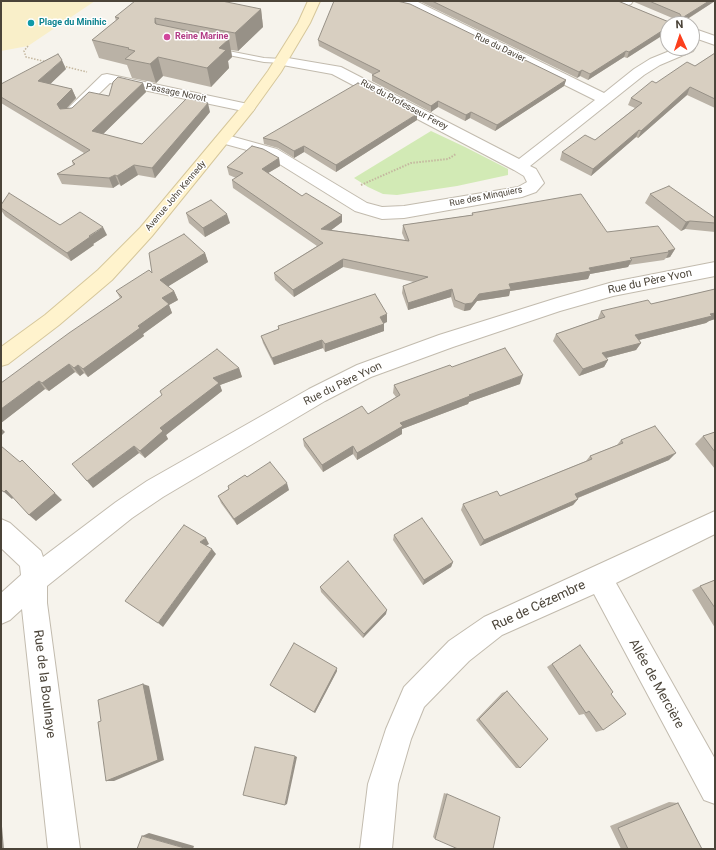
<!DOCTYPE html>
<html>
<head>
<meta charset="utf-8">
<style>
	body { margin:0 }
	#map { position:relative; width:716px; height:850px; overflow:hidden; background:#f6f3ec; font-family:Roboto,sans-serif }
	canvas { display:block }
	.frame { position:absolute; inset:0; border:2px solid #4b4439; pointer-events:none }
	.north { position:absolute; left:660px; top:16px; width:40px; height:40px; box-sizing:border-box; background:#fff; border:1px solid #b7b4b0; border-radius:50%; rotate:357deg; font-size:11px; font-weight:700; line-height:16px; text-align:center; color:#4b4439 }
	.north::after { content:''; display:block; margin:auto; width:14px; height:18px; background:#fc3f1d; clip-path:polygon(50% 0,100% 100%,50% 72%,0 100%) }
</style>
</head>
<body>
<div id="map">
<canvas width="716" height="850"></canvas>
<div class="frame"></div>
<div class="north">N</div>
</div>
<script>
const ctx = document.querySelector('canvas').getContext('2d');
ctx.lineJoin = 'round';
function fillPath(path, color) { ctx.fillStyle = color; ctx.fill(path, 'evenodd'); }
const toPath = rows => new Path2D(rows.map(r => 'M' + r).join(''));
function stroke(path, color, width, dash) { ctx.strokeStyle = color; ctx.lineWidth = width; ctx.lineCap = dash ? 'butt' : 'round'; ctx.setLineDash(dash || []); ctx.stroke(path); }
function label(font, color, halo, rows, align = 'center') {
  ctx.font = font + ' Roboto,sans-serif'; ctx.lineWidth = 3; ctx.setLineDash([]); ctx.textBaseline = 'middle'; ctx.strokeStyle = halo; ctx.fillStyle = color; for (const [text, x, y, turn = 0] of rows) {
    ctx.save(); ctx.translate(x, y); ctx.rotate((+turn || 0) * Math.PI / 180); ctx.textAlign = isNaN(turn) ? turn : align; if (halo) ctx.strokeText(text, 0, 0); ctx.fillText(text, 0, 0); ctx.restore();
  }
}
const green = toPath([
	[431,131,465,147,508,169,508,175,457,186,397,195,383,194,368,187,354,178]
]);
const sand = toPath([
	[1,1,95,1,28,46,1,51]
]);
const pathFar1 = toPath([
	[28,46,24,51,26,57,47,62],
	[63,66,87,72]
]);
const path = toPath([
	[361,185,411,163,448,159,456,154]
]);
const service = toPath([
	[213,48,264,58,282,59,286,61,282,63,264,62,213,52,213,48]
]);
const minor = toPath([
	[388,1,418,2,604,93,634,69,650,59,677,48,692,48,692,45,695,48,693,51,660,65,644,75,530,166,536,169,544,183,536,192,522,197,404,218,382,219,355,211,265,155,218,142,215,139,218,136,223,134,277,149,367,203,382,207,404,206,518,187,527,182,524,176,514,170,332,74,277,64,275,61,277,58,282,57,341,67,519,159,595,100,410,8,390,4,388,1],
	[618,1,633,1,631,4,623,7,619,6,617,3,618,1],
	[107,74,248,104,253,105,255,108,253,111,248,112,110,83,76,116,71,117,66,116,64,113,66,110,102,75,107,74],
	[715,262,715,276,613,296,560,311,453,347,371,377,325,401,163,497,132,518,47,586,47,603,80,849,48,849,22,609,10,620,1,624,1,593,21,575,20,566,1,548,1,519,10,523,41,551,43,557,116,502,147,481,309,389,357,365,439,335,557,298,613,282,715,262],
	[715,511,715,534,616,583,715,759,715,804,704,800,594,594,502,635,469,661,424,707,411,739,398,784,392,849,360,849,368,784,386,729,404,687,449,641,484,617,715,511]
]);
const tertiary = toPath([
	[692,28,715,36,715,45,692,37,692,28]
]);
const secondary = toPath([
	[308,1,320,1,310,23,281,72,253,111,152,236,112,280,59,325,8,364,1,366,1,347,45,315,98,270,140,228,243,105,268,71,298,23,308,1]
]);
const wall = toPath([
	[419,1,618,1,669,22,677,20,632,1,715,1,680,24,679,24,679,23,678,24,627,58,624,57,588,80,580,76,577,78],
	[261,9,263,27,238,51,231,50,232,57,228,61,229,68,211,87,163,76,156,83,132,78,127,65,99,58,92,40,116,21,115,17],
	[318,40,566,80,564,86,495,131,470,118,465,121,438,107,431,112,372,81,372,75,374,75,319,46],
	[715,53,715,108,687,95,638,138,636,137,591,176,560,160,562,152,595,140,635,108,628,105,631,98,656,83,695,66],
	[66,69,50,84,72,89,76,98,66,109,72,108,109,96,143,83,146,92,103,134,142,144,210,112,155,178,138,175,121,186,119,184,113,188,62,184,57,174,73,165,72,161,84,153,1,103,1,84],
	[417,120,336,172,304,152,294,158,278,148,264,144,263,138],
	[279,158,280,166,268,173,302,196,342,215,342,222,331,230,405,240,402,233,403,225,472,215,472,213,607,232,675,249,670,257,666,258,664,260,629,265,628,267,590,274,588,279,510,291,509,296,477,301,470,310,464,311,454,307,451,297,408,310,402,293,403,286,414,282,343,267,294,297,275,280,274,273,317,246,233,188,232,180,236,178,229,175,227,167],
	[650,194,715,218,715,232,685,229,681,231,645,203],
	[1,205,60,225,107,235,93,244,94,245,71,261,5,216,1,210],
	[186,213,230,223,205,237,189,223],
	[205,253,208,262,168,286,174,291,178,300,169,305,172,313,143,334,144,336,88,377,84,373,80,376,75,372,49,391,45,389,1,423,1,383,120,298,116,291,152,273],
	[715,289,715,319,709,321,706,323,639,340,641,343,636,350,606,358,608,360,604,367,579,376,553,341,556,334,598,319,598,318,601,311,651,304],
	[387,322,384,323,384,331,325,352,323,348,274,365,263,343,261,336,278,330,278,326],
	[452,367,520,384,469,402,468,404,402,429,402,434,357,460,353,454,323,472,304,446,303,439,368,414,396,397,393,393,394,385],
	[239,368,242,377,220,385,222,391,166,435,168,439,145,458,139,453,93,488,162,395],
	[715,432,715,469,695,444,703,436],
	[621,440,669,460,578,498,578,499,573,505,480,546,461,510,463,504,500,496,586,461,590,456,617,445],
	[247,477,289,490,237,525,221,503,218,496,229,489,228,486],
	[394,535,453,562,451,567,423,585,393,540],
	[715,580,715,628,692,590,700,586],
	[320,587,386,614,363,638,321,592],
	[580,645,611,694,603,730,596,732,584,714,579,715,547,667],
	[337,671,315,713,273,687,270,685],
	[507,691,520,768,516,768,476,720,502,693],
	[444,793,447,794,435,839,433,837],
	[669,802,678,803,702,849,621,849,610,826]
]);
const shadedWall = toPath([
	[709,1,715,1,679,24,682,18],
	[261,9,263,27,238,51,235,33],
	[155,18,160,36,155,23],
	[680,20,678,24,673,24],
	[668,27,668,32,627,58,629,52],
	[229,39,232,57,228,61,229,68,211,87,207,68,219,48],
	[626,51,624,57,588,80,590,74],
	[158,57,163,76,156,83,150,64],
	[62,60,66,69,43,91,38,81],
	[582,70,580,76,577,78,579,72],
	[566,80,564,86,495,131,497,125],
	[143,83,146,92,96,141,92,131],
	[690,87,687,95,638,138,641,131],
	[72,89,76,98,62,113,57,104],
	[438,101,438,107,431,112,431,106],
	[208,103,210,112,155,178,152,168],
	[471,112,470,118,465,121,466,115],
	[417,114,417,120,336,172,336,165],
	[639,130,636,137,591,176,593,169],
	[304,146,304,152,294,158,294,151],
	[279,158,280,166,263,176,262,169],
	[134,165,138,175,121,186,117,176],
	[115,175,119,184,113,188,109,178],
	[227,214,230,223,205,237,203,228],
	[342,215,342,222,322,237,321,229],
	[690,221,685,229,681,231,686,222],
	[103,227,107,235,93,244,94,245,71,261,67,253],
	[675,249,670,257,666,258,669,252,668,251],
	[205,253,208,262,164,289,160,280],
	[343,259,343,267,294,297,293,290],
	[632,260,628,267,590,274,588,279,510,291,509,296,477,301,470,310,464,311,465,304,479,294,509,284,589,268],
	[452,289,451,297,408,310,408,303],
	[174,291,178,300,169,305,172,313,143,334,144,336,88,377,83,369,138,326,162,298],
	[715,313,715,319,709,321,706,323,631,342,635,335],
	[387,314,387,322,380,325,380,317],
	[384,324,384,331,325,352,325,344],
	[322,340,323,348,274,365,272,358],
	[641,343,636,350,598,360,602,353],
	[608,360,604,367,579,376,583,369],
	[69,364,75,372,49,391,42,383],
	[78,365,84,373,80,376,74,368],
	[239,368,242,377,220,385,222,391,166,435,168,439,145,458,140,451,160,428,213,378],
	[523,375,520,384,469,402,468,404,402,429,402,434,357,460,357,453,400,423,469,395],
	[39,381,45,389,1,423,1,409],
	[1,428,5,432,1,436],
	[134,446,139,453,93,488,87,481],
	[353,446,353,454,323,472,322,465],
	[676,453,669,460,570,501,575,494],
	[22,460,62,500,36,521,29,515],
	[287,483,289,490,237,525,234,519],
	[6,490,14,497,12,499,4,492],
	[578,499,573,505,480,546,484,540],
	[206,538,209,544,204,547,200,542],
	[212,549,216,554,163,627,158,623],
	[453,562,451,567,423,585,424,580],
	[387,610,386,614,363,638,364,634],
	[337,668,337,671,315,713,314,712],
	[143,684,149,686,164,760,114,781,106,781],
	[295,756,297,757,287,804,285,805],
	[1,815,4,849,1,849],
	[149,833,194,846,193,849,188,849,142,836]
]);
const building = toPath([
	[135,1,222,1,261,9,235,33,155,18,155,23,156,24,229,39,219,48,226,50,207,68,158,57,150,64,125,59,135,51,128,49,129,48,92,40,119,18,115,17,135,1],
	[334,1,397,1,410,4,566,80,497,125,471,112,466,115,438,101,431,106,372,75,380,71,318,40,334,1],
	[432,1,618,1,669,22,672,20,680,20,673,24,668,24,668,27,629,52,626,51,590,74,582,70,579,72,432,1],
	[649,1,709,1,682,18,680,14,649,1],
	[715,53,715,99,690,87,641,131,639,130,593,169,562,152,585,135,595,140,642,103,631,98,652,81,656,83,687,62,695,66,715,53],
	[58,54,62,60,38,81,72,89,57,104,60,109,72,108,89,92,109,96,113,82,118,77,143,83,92,131,142,144,187,98,208,103,152,168,134,165,117,176,115,175,109,178,57,174,75,164,72,161,90,150,1,97,1,84,58,54],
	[358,83,417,114,336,165,304,146,294,151,277,141,263,138,358,83],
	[252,146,263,149,279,158,262,169,302,196,306,193,342,215,321,229,409,241,403,225,473,215,472,213,581,194,607,232,658,226,675,249,668,251,669,252,630,258,632,260,589,268,591,271,509,284,511,289,479,294,472,303,465,304,455,300,452,289,408,303,403,286,428,277,343,259,293,290,274,273,323,243,232,180,243,173,227,167,252,146],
	[669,186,715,218,715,223,690,221,686,222,650,194,669,186],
	[9,193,60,225,80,212,103,227,89,236,90,237,67,253,1,208,1,205,9,193],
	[211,200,227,214,203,228,186,213,211,200],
	[184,234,205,253,160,280,174,291,162,298,169,304,138,326,140,328,83,369,78,365,74,368,69,364,42,383,39,381,1,409,1,383,69,333,122,297,116,291,149,270,152,273,149,253,184,234],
	[715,289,715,313,710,314,712,316,635,335,641,343,602,353,608,360,583,369,556,334,605,317,601,311,648,300,651,304,715,289],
	[375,294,387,314,380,317,384,324,325,344,322,340,272,358,261,336,279,329,278,326,375,294],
	[505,348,523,375,469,395,470,396,400,423,403,426,357,453,353,446,322,465,303,439,362,406,368,414,400,395,394,385,450,365,452,367,505,348],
	[217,349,239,368,213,378,219,383,160,428,163,431,140,451,134,446,87,481,72,464,162,395,160,391,217,349],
	[655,426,676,453,575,494,578,499,484,540,463,504,497,491,500,496,592,459,590,456,623,443,621,440,655,426],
	[715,432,715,452,703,436,715,432],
	[1,446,20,462,22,460,55,493,29,515,6,490,4,492,1,490,1,446],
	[270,462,287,483,234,519,218,496,229,489,228,486,245,475,247,477,270,462],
	[422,518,453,562,424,580,394,535,422,518],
	[184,525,206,538,200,542,212,549,158,623,125,601,184,525],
	[348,561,387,610,364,634,320,587,348,561],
	[715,580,715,608,700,586,715,580],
	[294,643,337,668,314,712,270,685,294,643],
	[580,645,613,692,611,694,626,714,603,730,589,711,586,713,552,664,580,645],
	[143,684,158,760,106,781,98,722,101,721,98,700,143,684],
	[507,691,548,739,520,768,479,719,507,691],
	[255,747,295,756,285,805,243,795,255,747],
	[447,794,500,817,493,849,458,849,435,839,447,794],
	[678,803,702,849,628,849,618,828,678,803],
	[142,836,188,849,137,849,142,836]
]);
const markers = [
	[31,23,4,"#0f9aa8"],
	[167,37,4,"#d1479c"]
];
const farCulturenames = [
	["Plage du Minihic",39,23]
];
const farHotelnames = [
	["Reine Marine",175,37]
];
const farStreetnames = [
	["Rue du Davier",500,48,26],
	["Passage Noroit",176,93,12],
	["Rue du Professeur Ferey",404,105,28],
	["Avenue John Kennedy",176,196,-50],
	["Rue des Minquiers",486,197,-11]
];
const streetNames = [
	["Rue du Père Yvon",650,282,-12],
	["Rue du Père Yvon",343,384,-26]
];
const nearStreetnames = [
	["Rue de Cézembre",539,606,-25],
	["Rue de la Boulnaye",44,684,83],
	["Allée de Mercière",656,684,61]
];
fillPath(green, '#d2eab5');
fillPath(sand, '#f9efc9');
stroke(service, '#c2bbae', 2);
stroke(minor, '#c2bbae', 2);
stroke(tertiary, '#c2bbae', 2);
stroke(secondary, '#d6c79b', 2);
stroke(pathFar1, '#c4b79f', 1.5, [1.5, 1.5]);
stroke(path, '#c4b79f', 2, [1.5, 1.5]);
fillPath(service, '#fff');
fillPath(minor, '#fff');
fillPath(tertiary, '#fff');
fillPath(secondary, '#fff3cd');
fillPath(wall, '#bab2a6');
fillPath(shadedWall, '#979187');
fillPath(building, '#d8cfc1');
stroke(building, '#979187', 1);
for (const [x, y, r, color] of markers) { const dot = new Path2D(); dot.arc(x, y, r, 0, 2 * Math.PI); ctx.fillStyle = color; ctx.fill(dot); stroke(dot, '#fff', 1.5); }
label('bold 9px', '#0d838f', '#fff', farCulturenames, 'left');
label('bold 9px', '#b23c85', '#fff', farHotelnames, 'left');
label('9px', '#4b4439', '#fff', farStreetnames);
label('11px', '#4b4439', '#fff', streetNames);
label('13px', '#4b4439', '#fff', nearStreetnames);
</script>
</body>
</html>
